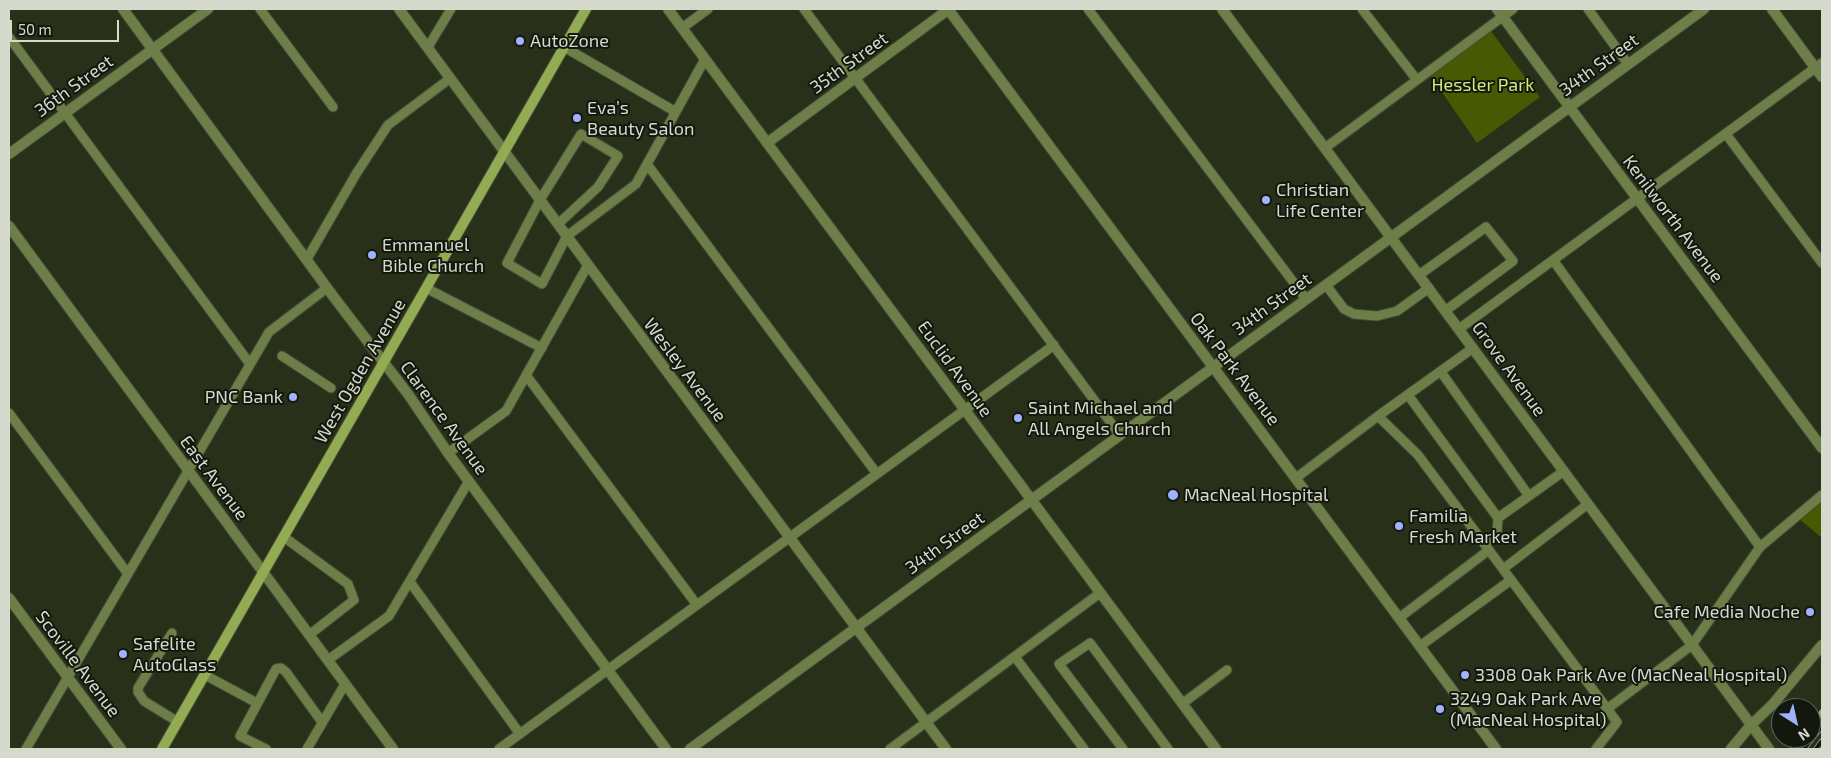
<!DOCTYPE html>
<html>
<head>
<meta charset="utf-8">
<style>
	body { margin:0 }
	#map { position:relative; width:1831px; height:758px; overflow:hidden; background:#293019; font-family:"Exo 2",sans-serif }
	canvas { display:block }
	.frame { position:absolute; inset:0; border:10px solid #d5dacc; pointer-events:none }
	.north { position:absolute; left:1771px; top:698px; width:50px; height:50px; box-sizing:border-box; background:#14170d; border:1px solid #616559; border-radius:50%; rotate:145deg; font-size:14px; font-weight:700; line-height:20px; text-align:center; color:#d5dacc }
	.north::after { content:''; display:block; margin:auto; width:18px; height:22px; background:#9fb3fd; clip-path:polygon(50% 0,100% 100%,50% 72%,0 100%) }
	.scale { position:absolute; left:10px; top:20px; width:109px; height:22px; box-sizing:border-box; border:2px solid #d5dacc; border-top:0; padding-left:6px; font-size:15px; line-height:18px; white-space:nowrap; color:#d5dacc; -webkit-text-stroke:4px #14170d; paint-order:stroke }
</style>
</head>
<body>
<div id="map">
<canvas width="1831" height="758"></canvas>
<div class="frame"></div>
<div class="north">N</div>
<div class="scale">50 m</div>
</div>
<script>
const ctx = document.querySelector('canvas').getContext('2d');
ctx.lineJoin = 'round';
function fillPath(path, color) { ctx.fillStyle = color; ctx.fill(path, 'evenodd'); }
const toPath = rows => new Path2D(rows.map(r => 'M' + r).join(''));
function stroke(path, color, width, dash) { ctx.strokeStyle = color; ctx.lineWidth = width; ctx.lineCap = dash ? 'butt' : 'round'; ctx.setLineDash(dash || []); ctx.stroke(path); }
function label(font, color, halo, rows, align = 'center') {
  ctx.font = font + ' "Exo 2",sans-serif'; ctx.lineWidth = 4; ctx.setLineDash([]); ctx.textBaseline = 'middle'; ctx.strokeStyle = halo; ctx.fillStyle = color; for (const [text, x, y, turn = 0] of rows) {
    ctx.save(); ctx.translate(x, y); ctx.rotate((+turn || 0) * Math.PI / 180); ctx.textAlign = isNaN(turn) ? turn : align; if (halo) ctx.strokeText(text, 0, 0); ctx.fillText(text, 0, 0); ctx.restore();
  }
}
const green = toPath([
	[1491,31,1540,97,1477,143,1430,75],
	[1822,498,1822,538,1798,518]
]);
const service = toPath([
	[260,9,333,107],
	[804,9,1120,435],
	[1088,9,1306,299],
	[1362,9,1417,80],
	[1588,9,1628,64],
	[682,28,708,9],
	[9,37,250,364],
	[428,47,451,9],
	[564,47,676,112],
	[1726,134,1822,263],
	[1325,148,1513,9],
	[647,164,877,474],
	[558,224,598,187,618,156,581,134,540,200,507,263,542,284,567,236,636,184,705,59],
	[307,259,356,174,388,125,448,80],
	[1553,260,1760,547],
	[1419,275,1486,227,1513,261,1445,311],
	[1326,285,1344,309,1354,314,1377,316,1397,311,1429,288],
	[426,288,542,348],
	[1459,329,1822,63],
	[282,356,331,388],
	[1441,372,1529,496],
	[526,375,697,605],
	[1408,395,1498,518],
	[9,413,128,574],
	[1378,416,1473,348],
	[448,453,506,411,588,265],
	[1296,478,1378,416,1418,455,1617,722,1596,749],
	[284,537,348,584,354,600,309,635],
	[1485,544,1497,533,1498,518,1564,471],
	[1503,569,1588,504],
	[410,582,520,734],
	[1399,618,1489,550],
	[172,633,138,688,138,692,144,701,178,722],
	[1420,646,1511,580],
	[1015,657,1084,749],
	[328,660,389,616,469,481],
	[205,675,257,703],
	[1182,704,1227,670],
	[1607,709,1692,645,1760,547,1822,495],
	[26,749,269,332,327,288],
	[266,749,240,736,276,669,281,668,286,672,322,722],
	[307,749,345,684],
	[499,749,1054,345],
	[890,749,1100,593],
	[1123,749,1059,664,1090,643,1168,749]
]);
const minor = toPath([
	[123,9,333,296,408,394,448,453,666,749],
	[399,9,946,749],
	[668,9,1216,749],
	[1222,9,1769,749],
	[1497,9,1822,448],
	[1772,9,1822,77],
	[767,143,949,9],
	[9,154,208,9],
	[9,226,393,749],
	[9,598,121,749],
	[690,749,1704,9],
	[1731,749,1751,725,1773,704,1822,645]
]);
const tertiary = toPath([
	[948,9,1496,749]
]);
const secondary = toPath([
	[162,749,586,9]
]);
const rail = toPath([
	[1811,726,1822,712],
	[1793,749,1802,738],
	[1804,749,1822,726],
	[1816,749,1822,741]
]);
const markers = [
	[520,41,5,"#9fb3fd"],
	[577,118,5,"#9fb3fd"],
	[1266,200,5,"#9fb3fd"],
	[372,255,5,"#9fb3fd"],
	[293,397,5,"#9fb3fd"],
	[1018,418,5,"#9fb3fd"],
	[1173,495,6,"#9fb3fd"],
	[1399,526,5,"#9fb3fd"],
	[1810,612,5,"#9fb3fd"],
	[123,654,5,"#9fb3fd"],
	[1465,675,5,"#9fb3fd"],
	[1440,709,5,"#9fb3fd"]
];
const poiNames = [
	["AutoZone",530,41],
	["Eva’s",587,108],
	["Beauty Salon",587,129],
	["Christian",1276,190],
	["Life Center",1276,211],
	["Emmanuel",382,245],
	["Bible Church",382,266],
	["PNC Bank",283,397,"right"],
	["Saint Michael and",1028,408],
	["All Angels Church",1028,429],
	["MacNeal Hospital",1184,495],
	["Familia",1409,516],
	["Fresh Market",1409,537],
	["Cafe Media Noche",1800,612,"right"],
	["Safelite",133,644],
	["AutoGlass",133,665],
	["3308 Oak Park Ave (MacNeal Hospital)",1475,675],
	["3249 Oak Park Ave",1450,699],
	["(MacNeal Hospital)",1450,720]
];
const streetNames = [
	["35th Street",849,63,-36],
	["34th Street",1599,65,-36],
	["36th Street",74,86,-36],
	["Kenilworth Avenue",1673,219,53],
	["34th Street",1272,304,-36],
	["Euclid Avenue",955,369,54],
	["Oak Park Avenue",1235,369,53],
	["Grove Avenue",1509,369,54],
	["Wesley Avenue",685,370,53],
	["West Ogden Avenue",360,371,-60],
	["Clarence Avenue",444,418,54],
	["East Avenue",214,478,53],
	["34th Street",945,543,-36],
	["Scoville Avenue",78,664,53]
];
const parkNames = [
	["Hessler Park",1483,85]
];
fillPath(green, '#475902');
stroke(service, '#454b36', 11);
stroke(minor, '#454b36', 12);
stroke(tertiary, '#454b36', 12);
stroke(secondary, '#454b36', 12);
stroke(service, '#6e7e48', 9);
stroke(minor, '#6e7e48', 10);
stroke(tertiary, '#6e7e48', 10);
stroke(secondary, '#93ab52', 10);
stroke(rail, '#9da392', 5.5);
stroke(rail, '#14170d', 4, [11]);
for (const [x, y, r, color] of markers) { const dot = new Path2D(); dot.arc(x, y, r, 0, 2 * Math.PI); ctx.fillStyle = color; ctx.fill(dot); stroke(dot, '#14170d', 2); }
label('18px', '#d5dacc', '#14170d', poiNames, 'left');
label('18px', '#d5dacc', '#14170d', streetNames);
label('18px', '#cded7b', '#14170d', parkNames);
</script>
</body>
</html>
